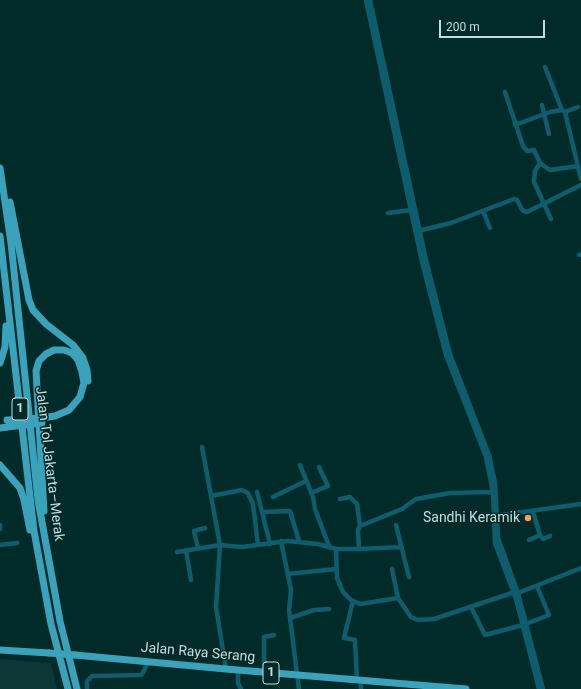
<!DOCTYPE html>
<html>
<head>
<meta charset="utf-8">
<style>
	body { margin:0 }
	#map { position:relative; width:581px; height:689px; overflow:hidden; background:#002b29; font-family:Roboto,sans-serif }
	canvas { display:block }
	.scale { position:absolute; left:439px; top:20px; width:106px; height:18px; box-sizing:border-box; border:2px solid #c6dcda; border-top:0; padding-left:5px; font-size:12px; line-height:14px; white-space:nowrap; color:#c6dcda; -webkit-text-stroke:3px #002b29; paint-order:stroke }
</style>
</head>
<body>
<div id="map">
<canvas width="581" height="689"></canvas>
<div class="scale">200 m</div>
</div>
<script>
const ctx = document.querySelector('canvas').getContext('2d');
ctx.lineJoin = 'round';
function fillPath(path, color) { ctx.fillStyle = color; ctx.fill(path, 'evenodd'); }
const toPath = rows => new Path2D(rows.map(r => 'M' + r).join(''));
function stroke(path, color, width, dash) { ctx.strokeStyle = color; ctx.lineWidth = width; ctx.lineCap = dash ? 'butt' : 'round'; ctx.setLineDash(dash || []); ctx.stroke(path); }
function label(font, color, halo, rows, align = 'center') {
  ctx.font = font + ' Roboto,sans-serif'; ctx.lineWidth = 3; ctx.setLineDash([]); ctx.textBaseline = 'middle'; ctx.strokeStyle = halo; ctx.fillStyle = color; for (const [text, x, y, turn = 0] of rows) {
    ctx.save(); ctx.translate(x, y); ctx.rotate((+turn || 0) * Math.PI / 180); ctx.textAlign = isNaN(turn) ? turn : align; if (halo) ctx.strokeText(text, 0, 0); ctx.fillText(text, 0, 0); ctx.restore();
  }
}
const built = toPath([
	[0,659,51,663,57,689,0,689]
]);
const minor = toPath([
	[366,0,422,262,446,355,486,457,493,492,495,543,516,599,539,689],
	[370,0,426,260,450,354,489,455,495,483,498,538,518,593,543,689],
	[545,67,562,110],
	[505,92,523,146,527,151,534,150,540,163,535,171,534,182,551,219],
	[542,105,549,134],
	[565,112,578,107],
	[515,125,550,112,562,110,565,112,581,179],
	[540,163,550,170,578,166],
	[483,211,490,228],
	[388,213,411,210],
	[418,231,451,223,514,199,517,200,523,211,527,212,581,185],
	[579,255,581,254],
	[202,447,220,545,216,607,226,669],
	[300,465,313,497,315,509,329,546],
	[257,492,270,544],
	[311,493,328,486,319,467],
	[211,496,242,490,248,493,253,504,258,545],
	[273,497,306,481],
	[340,499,350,497,357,504,360,526],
	[262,512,290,511,299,541],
	[533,512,540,535],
	[494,516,581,504],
	[0,525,0,529],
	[396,525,409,577],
	[529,540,540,535,543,539,550,536],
	[281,541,291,590,289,610,299,689],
	[0,545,17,543],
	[198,548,194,531,205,528],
	[336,549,337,578,343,592,351,600,360,604,398,598],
	[359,549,401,547],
	[186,550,191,580],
	[177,552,220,545,242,547,287,541,318,544,336,549,359,549,358,530,360,526,402,509,416,499,450,493,493,492],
	[392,569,398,598,411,617,418,620,434,619,515,592],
	[288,574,336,569],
	[518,593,581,568],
	[353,601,344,638,355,640,357,680],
	[471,607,485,635,523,625],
	[290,618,314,610,329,609],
	[526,624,549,615,537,586],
	[238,670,238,683,241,689],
	[264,672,264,637,274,635],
	[360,680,361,689],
	[87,689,87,681,92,676,141,675,143,673,148,662]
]);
const highway = toPath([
	[0,168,11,243,38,500,60,621,77,689],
	[10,202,29,300,33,310,46,324,73,345,83,358,87,370,88,381],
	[0,236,34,531,51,624,68,689],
	[0,363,5,347,6,326],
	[42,418,55,416,69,410,80,397,84,383,82,372,78,360,72,353,64,350,54,350,46,354,39,361,36,371,44,511],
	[0,428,7,427],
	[0,465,20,488,24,500,30,530],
	[0,650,49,653],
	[75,655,226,669,466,689]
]);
const highwayBridge = toPath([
	[7,420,42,418],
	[7,427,42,423],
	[49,653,75,655]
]);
const markers = [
	[528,518,4,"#fb9e51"]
];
const shields = [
	[20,409,16],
	[271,673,16]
];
const shieldNames = [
	["1",20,409],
	["1",271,673]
];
const streetNames = [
	["Jalan Tol Jakarta–Merak",49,464,83],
	["Jalan Raya Serang",198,653,5]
];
const poiNames = [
	["Sandhi Keramik",520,518]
];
fillPath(built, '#0d3735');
stroke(minor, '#0d5d6e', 4.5);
stroke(highway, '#3aa2ba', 7);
stroke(highwayBridge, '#3aa2ba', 7);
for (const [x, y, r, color] of markers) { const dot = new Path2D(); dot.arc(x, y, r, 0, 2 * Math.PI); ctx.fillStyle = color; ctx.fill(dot); stroke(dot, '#002b29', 1.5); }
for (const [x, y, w] of shields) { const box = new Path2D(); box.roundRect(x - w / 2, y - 11, w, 22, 3); ctx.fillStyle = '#002b29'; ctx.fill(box); stroke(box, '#c6dcda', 1); }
label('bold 13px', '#c6dcda', null, shieldNames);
label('14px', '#c6dcda', '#002b29', streetNames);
label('14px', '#c6dcda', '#002b29', poiNames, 'right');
</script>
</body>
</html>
